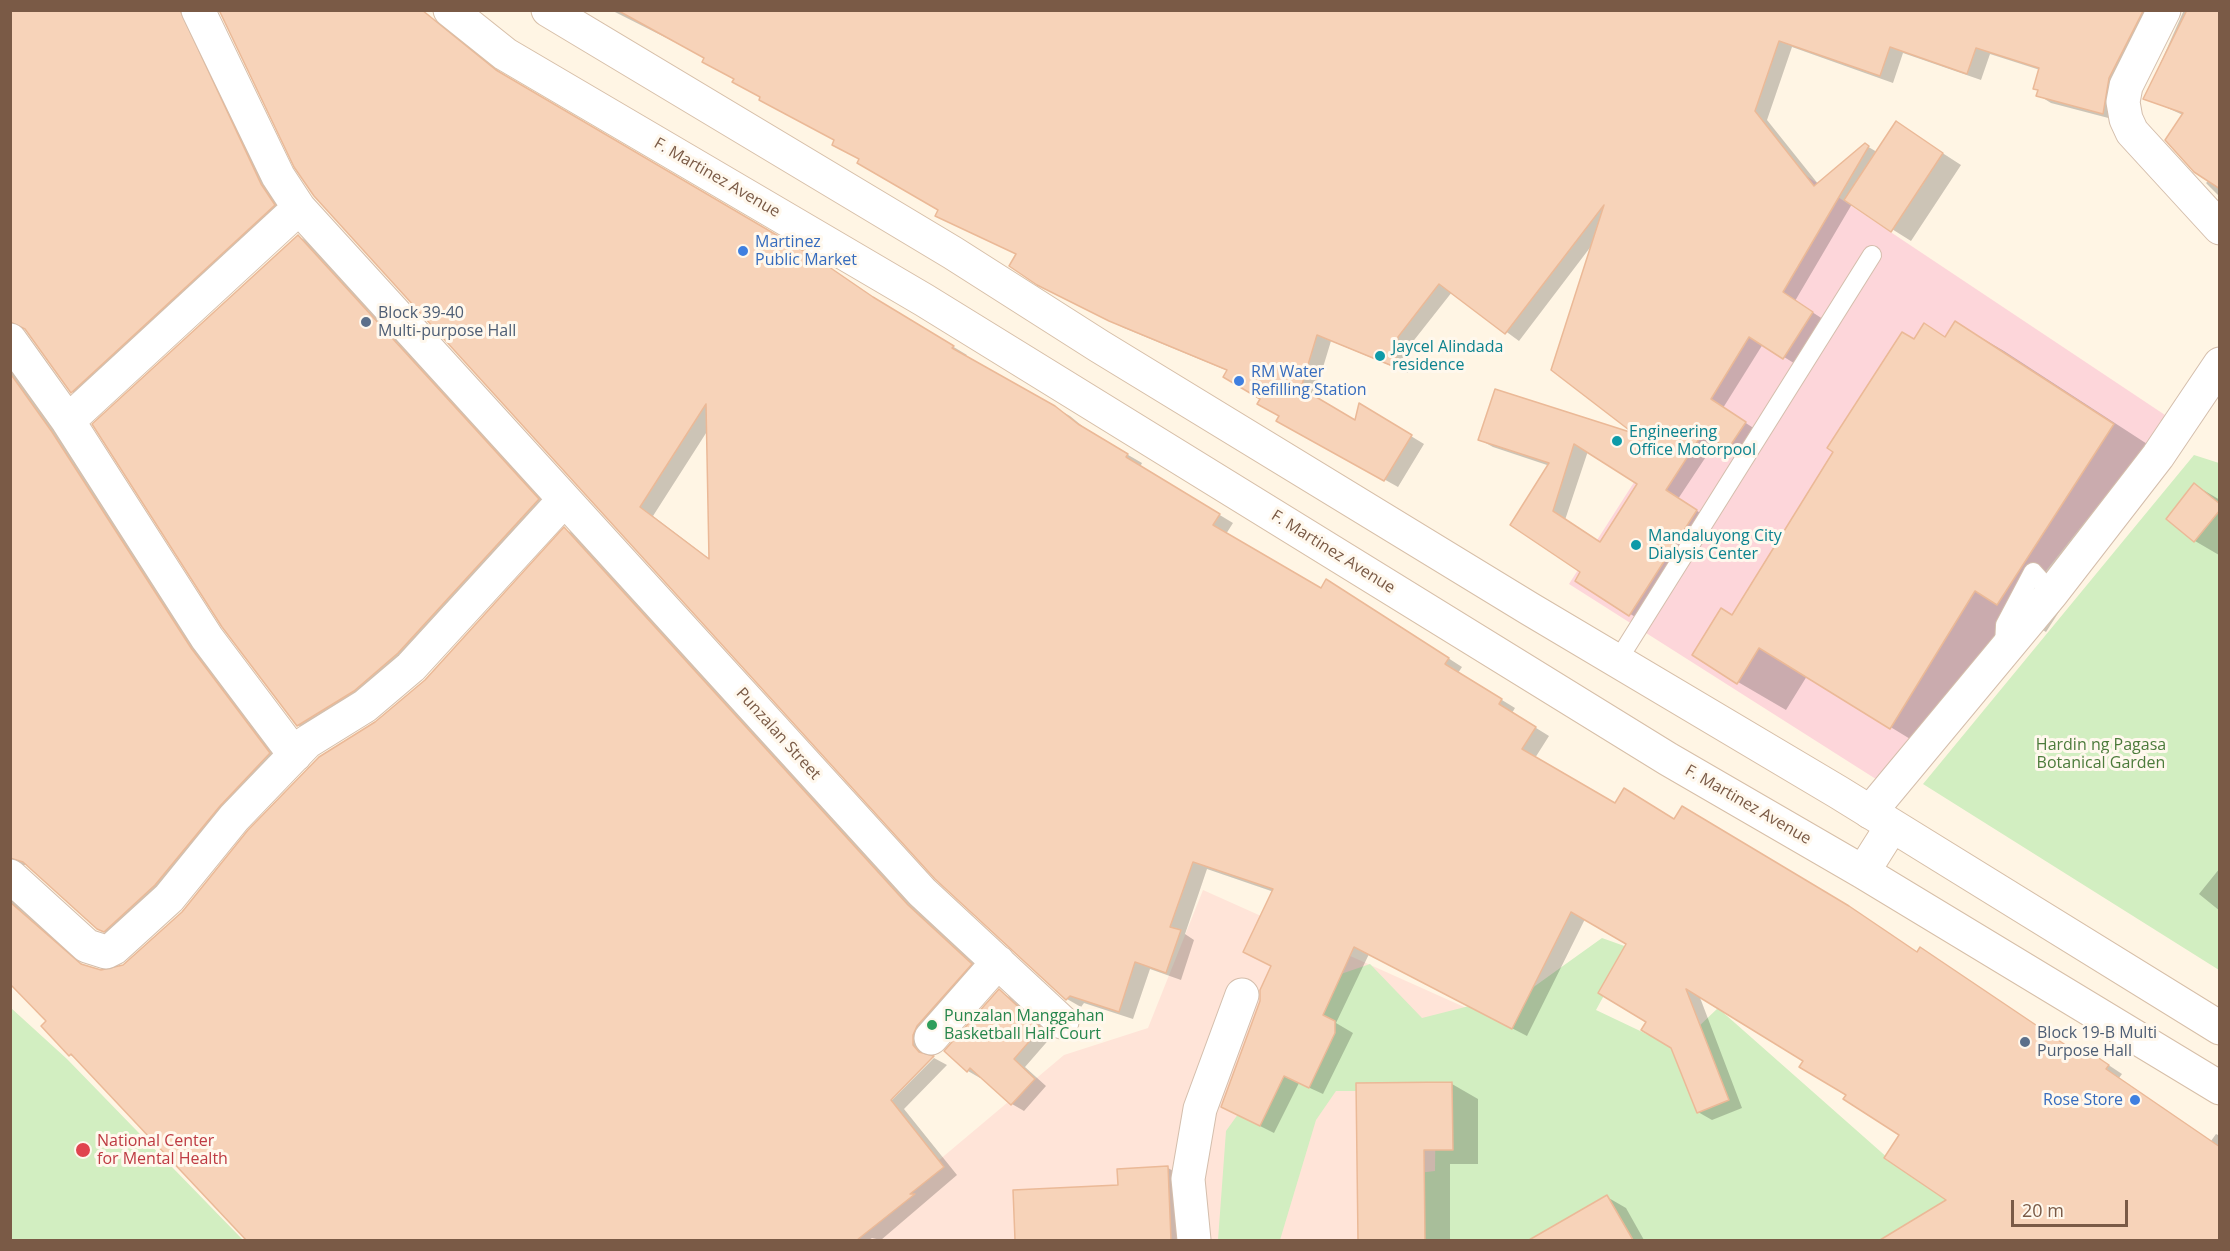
<!DOCTYPE html>
<html>
<head>
<meta charset="utf-8">
<style>
	body { margin:0 }
	#map { position:relative; width:2230px; height:1251px; overflow:hidden; background:#fff5e4; font-family:"Open Sans",sans-serif }
	canvas { display:block }
	.frame { position:absolute; inset:0; border:12px solid #7a5a46; pointer-events:none }
	.scale { position:absolute; left:2011px; top:1200px; width:117px; height:27px; box-sizing:border-box; border:3px solid #7a5a46; border-top:0; padding-left:8px; font-size:18px; line-height:21px; white-space:nowrap; color:#7a5a46; -webkit-text-stroke:4px #fff8ed; paint-order:stroke }
</style>
</head>
<body>
<div id="map">
<canvas width="2230" height="1251"></canvas>
<div class="frame"></div>
<div class="scale">20 m</div>
</div>
<script>
const ctx = document.querySelector('canvas').getContext('2d');
ctx.lineJoin = 'round';
function fillPath(path, color) { ctx.fillStyle = color; ctx.fill(path, 'evenodd'); }
const toPath = rows => new Path2D(rows.map(r => 'M' + r).join(''));
function stroke(path, color, width, dash) { ctx.strokeStyle = color; ctx.lineWidth = width; ctx.lineCap = dash ? 'butt' : 'round'; ctx.setLineDash(dash || []); ctx.stroke(path); }
function label(font, color, halo, rows, align = 'center') {
  ctx.font = font + ' "Open Sans",sans-serif'; ctx.lineWidth = 6; ctx.setLineDash([]); ctx.textBaseline = 'middle'; ctx.strokeStyle = halo; ctx.fillStyle = color; for (const [text, x, y, turn = 0] of rows) {
    ctx.save(); ctx.translate(x, y); ctx.rotate((+turn || 0) * Math.PI / 180); ctx.textAlign = isNaN(turn) ? turn : align; if (halo) ctx.strokeText(text, 0, 0); ctx.fillText(text, 0, 0); ctx.restore();
  }
}
const commercial = toPath([
	[1203,890,1875,1191,1865,1240,844,1240,1064,1055,1148,1028]
]);
const medical = toPath([
	[1793,167,2168,417,1879,781,1569,584,1670,426]
]);
const green = toPath([
	[2194,455,2219,463,2219,970,1923,784],
	[1602,938,1630,948,1596,1010,1676,1048,1718,1008,1898,1167,1975,1191,1932,1235,1936,1240,1422,1240,1418,1173,1435,1171,1436,1091,1336,1091,1316,1120,1280,1240,1218,1240,1226,1131,1338,975,1370,964,1422,1018,1528,991],
	[11,1008,67,1059,243,1240,11,1240]
]);
const shadow = toPath([
	[10,10,195,10,288,214,86,400,72,392,24,328,10,336],
	[221,10,417,10,449,30,510,80,967,355,965,357,1070,416,1092,434,1142,463,1140,467,1233,523,1226,534,1321,590,1341,589,1462,667,1458,673,1515,708,1512,713,1549,736,1535,758,1616,805,1675,820,1918,953,2078,1053,2095,1056,2122,1074,2119,1078,2211,1141,2216,1134,2220,1136,2220,1240,1913,1240,1905,1227,1948,1200,1901,1135,1805,1061,1699,995,1742,1108,1712,1120,1698,1112,1673,1047,1648,1021,1628,944,1585,919,1527,1036,1369,954,1336,1023,1353,1033,1323,1094,1299,1083,1274,1133,1222,1107,1273,967,1274,892,1207,869,1185,934,1194,940,1181,980,1150,969,1133,1019,1084,1003,1081,1007,1067,999,936,878],
	[708,430,711,560,653,516],
	[611,10,2160,10,2116,120,2051,103,2038,95,2039,91,2035,88,2040,70,1990,54,1981,80,1903,53,1893,83,1792,47,1767,120,1819,185,1865,145,1877,152,1896,123,1961,165,1911,241,1852,204,1795,301,1826,321,1797,365,1763,344,1723,408,1758,431,1742,455,1717,440,1678,499,1710,519,1643,622,1577,580,1582,572,1512,525,1550,466,1493,447,1480,440,1639,437,1592,245,1519,341,1452,292,1411,344,1408,373,1331,341,1314,397,1356,422,1373,413,1424,444,1398,487,1278,420,1281,416,1228,371,1124,328,1053,292,1017,255,940,210,836,140,762,97,706,58],
	[1588,451,1639,484,1601,543,1565,520],
	[2184,10,2220,10,2220,197,2206,183,2209,180,2183,115,2145,98],
	[298,236,312,244,552,508,412,661,311,733,298,725],
	[1956,323,2004,351,2161,453,2046,632,2023,618,1938,756,1807,676,1786,710,1738,682,1733,616,1925,325,1947,338],
	[10,363,283,762,112,937,97,928,28,865,20,865,10,871],
	[2195,485,2220,500,2219,555,2195,541],
	[565,529,579,537,985,972,927,1054,934,1058,930,1058,884,1104,886,1106,934,1058,947,1065,904,1109,957,1175,881,1240,872,1238,869,1240,248,1240,155,1139,134,1121,79,1060,70,1055,49,1021,10,982,10,898,83,965,101,972,123,966,183,913,376,723,426,681],
	[2220,868,2220,911,2199,894],
	[999,991,1011,998,1052,1036,1025,1067,1046,1086,1024,1111,1012,1104,981,1076,980,1078,968,1071,946,1051],
	[1452,1084,1478,1099,1478,1164,1450,1164,1450,1240,1359,1240,1358,1085],
	[1168,1168,1196,1184,1198,1240,1017,1240,1015,1191,1119,1186],
	[1607,1197,1626,1208,1644,1240,1559,1240,1552,1229]
]);
const building = toPath([
	[10,10,180,10,261,184,275,205,71,393,25,329,10,322,10,10],
	[219,10,422,10,496,70,819,260,873,297,954,346,952,348,1055,406,1078,424,1128,454,1126,457,1220,514,1213,525,1321,588,1326,579,1449,658,1445,664,1502,699,1499,704,1536,727,1522,749,1615,803,1624,788,1674,819,1682,806,1849,906,1917,952,1920,947,2076,1052,2081,1046,2109,1065,2106,1069,2220,1147,2220,1240,1880,1240,1946,1200,1884,1158,1899,1135,1843,1099,1846,1095,1799,1067,1803,1061,1686,989,1729,1100,1697,1113,1671,1048,1641,1030,1646,1022,1598,993,1626,944,1571,912,1512,1029,1354,947,1323,1015,1335,1021,1335,1033,1309,1088,1284,1076,1260,1126,1221,1107,1260,1001,1260,990,1271,966,1243,952,1273,889,1193,862,1170,927,1181,930,1166,973,1135,962,1119,1012,1070,996,1066,1000,935,879,314,196,294,167,219,10],
	[706,404,709,559,640,507,706,404],
	[617,10,2141,10,2143,11,2109,78,2103,114,2036,96,2038,90,2033,89,2039,68,1976,48,1967,74,1890,47,1880,76,1779,41,1755,111,1814,186,1865,143,1869,146,1783,292,1813,312,1783,359,1749,337,1711,399,1746,422,1728,449,1703,433,1666,490,1697,510,1629,616,1575,581,1580,572,1510,525,1549,463,1478,440,1495,389,1633,433,1551,370,1604,205,1505,334,1439,284,1398,337,1395,367,1317,335,1301,388,1355,420,1359,403,1412,435,1384,481,1276,421,1279,416,1257,404,1260,399,1223,377,1227,370,1109,321,1037,285,1009,266,1016,254,935,216,938,210,857,163,859,159,832,145,834,140,759,100,760,97,732,82,734,79,702,62,704,58,617,10],
	[1574,444,1637,484,1600,542,1553,511,1574,444],
	[2187,10,2220,10,2220,189,2194,172,2165,140,2183,113,2143,99,2187,10],
	[1896,121,1943,153,1891,232,1844,200,1896,121],
	[298,235,539,499,398,653,354,691,297,726,222,627,92,424,298,235],
	[1955,321,2114,424,1997,605,1975,591,1890,729,1759,648,1737,684,1692,655,1721,608,1732,615,1833,452,1827,448,1902,332,1914,339,1924,323,1945,337,1955,321],
	[10,373,52,432,191,648,270,753,220,806,155,885,104,932,97,929,23,862,10,858,10,373],
	[2194,483,2220,504,2220,510,2194,542,2166,519,2194,483],
	[564,527,908,905,972,964,917,1026,913,1035,913,1045,919,1052,934,1056,891,1100,944,1167,910,1194,915,1194,857,1240,246,1240,71,1054,69,1056,41,1026,46,1021,10,984,10,902,81,964,101,970,123,965,182,912,248,830,319,757,375,722,425,680,564,527],
	[999,989,1041,1028,1014,1059,1035,1079,1011,1105,970,1068,967,1072,944,1051,999,989],
	[1452,1082,1453,1150,1424,1150,1425,1240,1358,1240,1356,1083,1452,1082],
	[1168,1166,1171,1240,1015,1240,1013,1190,1118,1185,1117,1169,1168,1166],
	[1607,1195,1633,1240,1529,1240,1607,1195]
]);
const lane = toPath([
	[2004,646,2005,625,2033,572,2052,593],
	[1618,660,1872,255]
]);
const street = toPath([
	[198,10,278,176,299,208,922,892,1062,1022],
	[2164,10,2126,86,2123,102,2126,119,2132,132,2220,228],
	[10,340,68,421,207,638,295,755],
	[68,421,299,208],
	[1870,812,2052,593,2158,456,2220,364],
	[10,876,87,946,106,952,114,948,169,898,234,818,307,742,365,706,411,667,564,500],
	[931,1038,998,962],
	[1194,1240,1188,1179,1200,1109,1242,995]
]);
const secondary = toPath([
	[450,10,505,54,924,300,1668,759,1863,872,2220,1088],
	[548,10,953,253,1099,346,1530,609,1838,792,2220,1028],
	[1863,872,1892,826]
]);
const markers = [
	[743,251,6,"#3f7fe0"],
	[366,322,6,"#5c6f8a"],
	[1380,356,6,"#0f9aa8"],
	[1239,381,6,"#3f7fe0"],
	[1617,441,6,"#0f9aa8"],
	[1636,545,6,"#0f9aa8"],
	[932,1025,6,"#2e9e5b"],
	[2025,1042,6,"#5c6f8a"],
	[2135,1100,6,"#3f7fe0"],
	[83,1150,8,"#e0444e"]
];
const streetNames = [
	["F. Martinez Avenue",717,178,30],
	["F. Martinez Avenue",1333,552,32],
	["Punzalan Street",778,734,48],
	["F. Martinez Avenue",1748,805,30]
];
const shopNames = [
	["Martinez",755,242],
	["Public Market",755,260],
	["RM Water",1251,372],
	["Refilling Station",1251,390],
	["Rose Store",2123,1100,"right"]
];
const serviceNames = [
	["Block 39-40",378,313],
	["Multi-purpose Hall",378,331],
	["Block 19-B Multi",2037,1033],
	["Purpose Hall",2037,1051]
];
const cultureNames = [
	["Jaycel Alindada",1392,347],
	["residence",1392,365],
	["Engineering",1629,432],
	["Office Motorpool",1629,450],
	["Mandaluyong City",1648,536],
	["Dialysis Center",1648,554]
];
const parkNames = [
	["Hardin ng Pagasa",2101,745],
	["Botanical Garden",2101,763]
];
const leisureNames = [
	["Punzalan Manggahan",944,1016],
	["Basketball Half Court",944,1034]
];
const healthNames = [
	["National Center",97,1141],
	["for Mental Health",97,1159]
];
fillPath(commercial, '#ffe4d8');
fillPath(medical, '#fdd6da');
fillPath(green, '#d2eec1');
fillPath(shadow, '#0003');
fillPath(building, '#f7d3b9');
stroke(building, '#ebb997', 1.5);
stroke(lane, '#d4beac', 20);
stroke(street, '#d4beac', 35);
stroke(secondary, '#d7bfa8', 35);
stroke(lane, '#fff', 18);
stroke(street, '#fff', 33);
stroke(secondary, '#fff', 33);
for (const [x, y, r, color] of markers) { const dot = new Path2D(); dot.arc(x, y, r, 0, 2 * Math.PI); ctx.fillStyle = color; ctx.fill(dot); stroke(dot, '#fff8ed', 2); }
label('16px', '#7a5a46', '#fff8ed', streetNames);
label('16px', '#366cbe', '#fff8ed', shopNames, 'left');
label('16px', '#4e5e75', '#fff8ed', serviceNames, 'left');
label('16px', '#0d838f', '#fff8ed', cultureNames, 'left');
label('16px', '#4c7b3b', '#fff8ed', parkNames);
label('16px', '#27864d', '#fff8ed', leisureNames, 'left');
label('16px', '#be3a42', '#fff8ed', healthNames, 'left');
</script>
</body>
</html>
